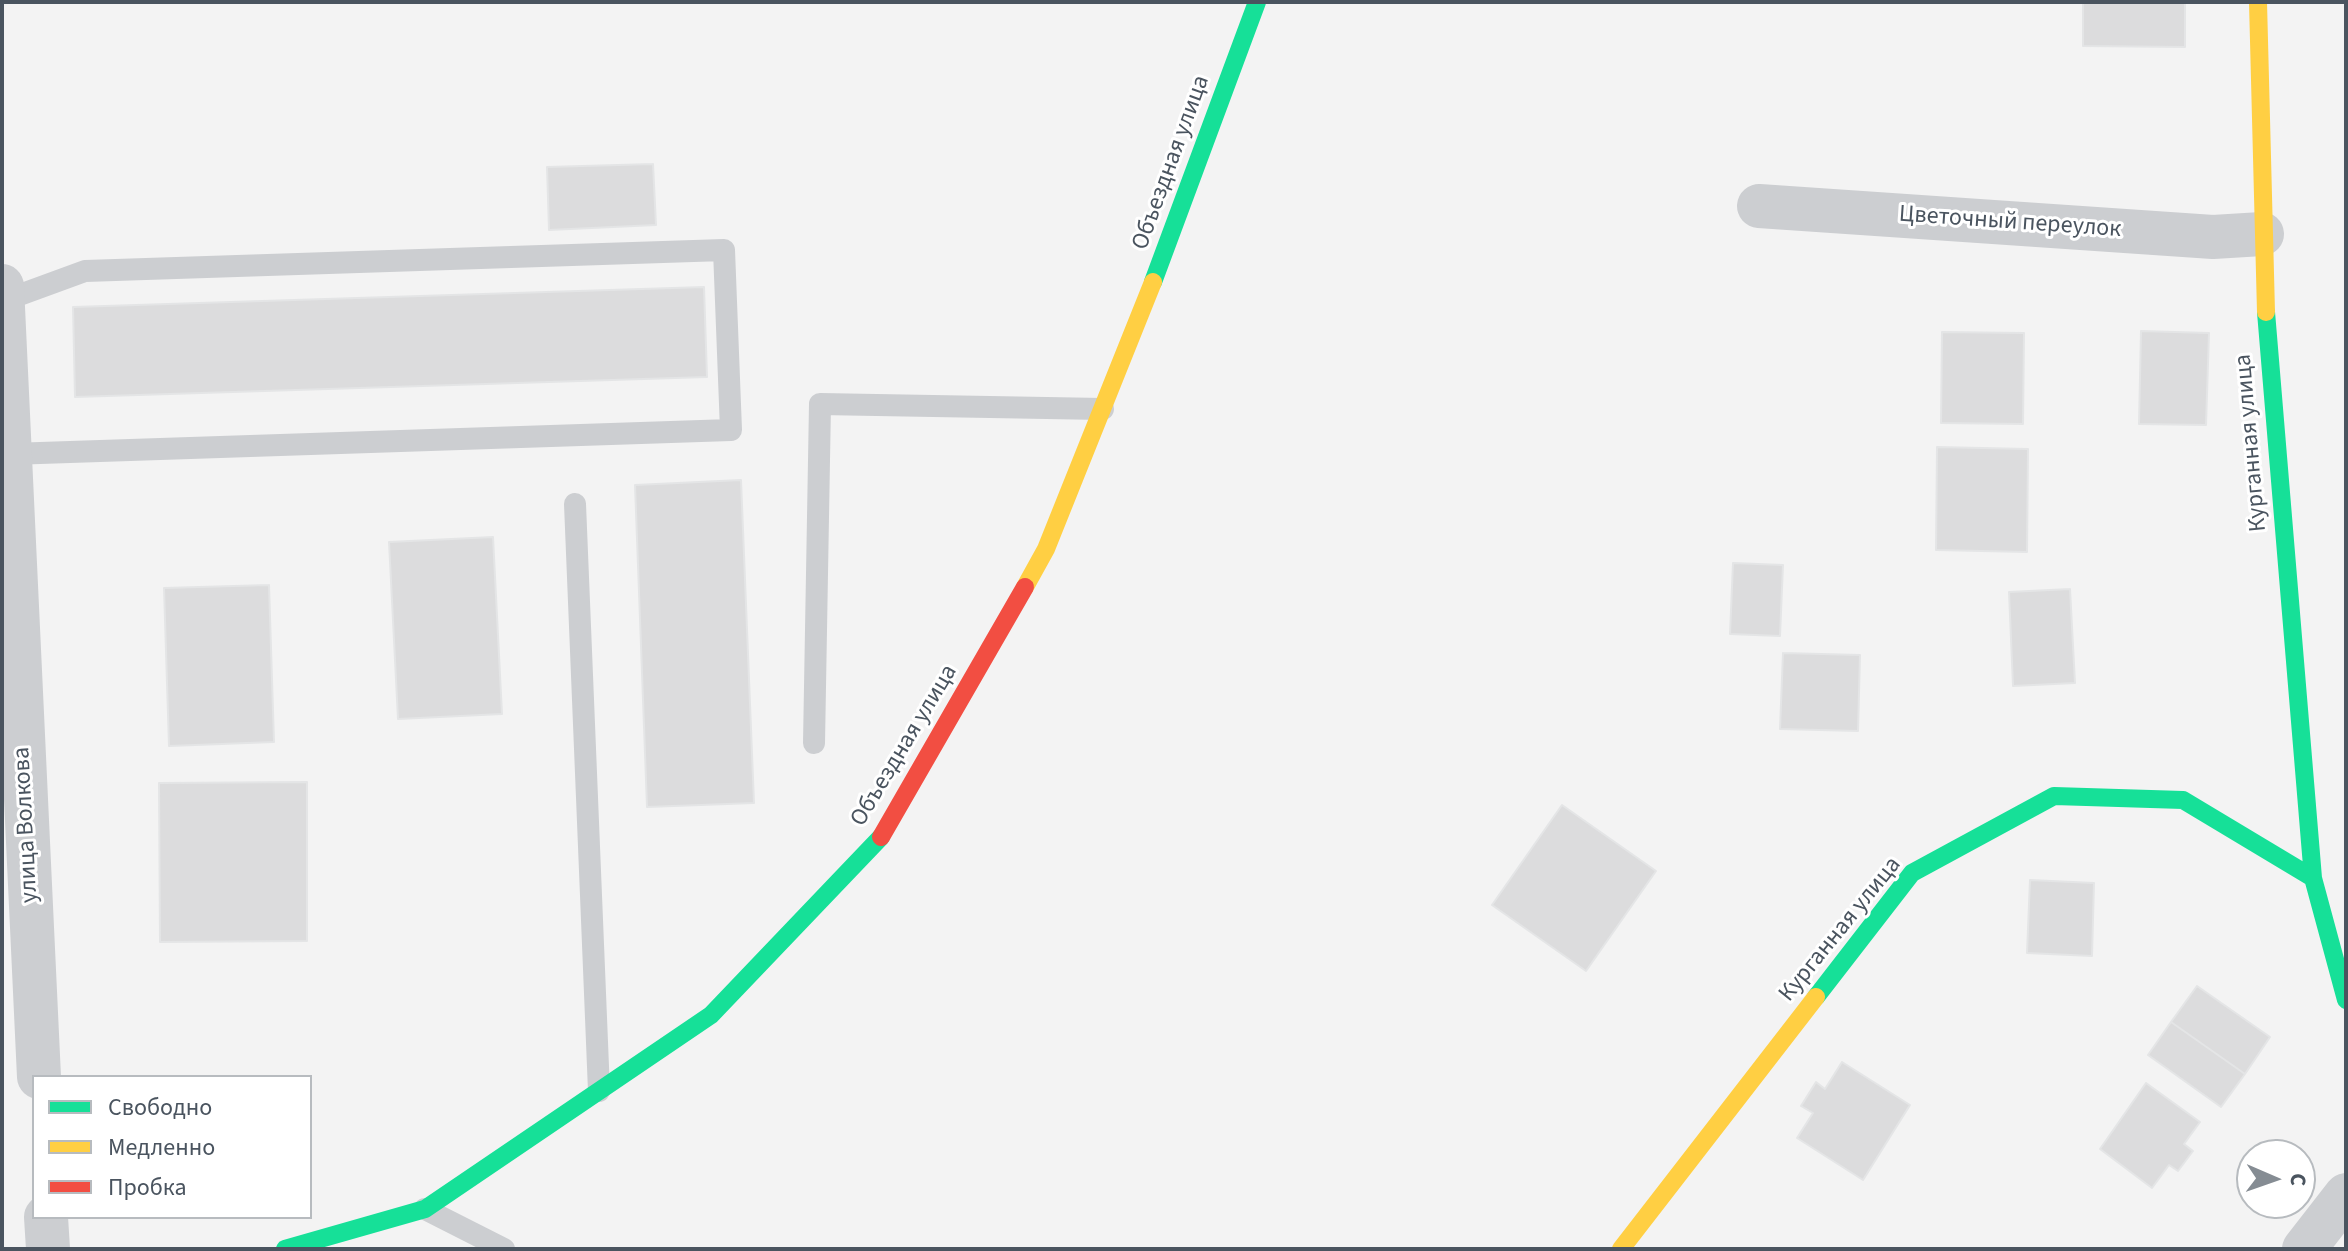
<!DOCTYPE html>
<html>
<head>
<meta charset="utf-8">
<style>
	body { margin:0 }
	#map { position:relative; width:2348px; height:1251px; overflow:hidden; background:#f3f3f3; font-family:"Source Sans 3",sans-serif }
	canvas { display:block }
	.frame { position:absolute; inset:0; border:4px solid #4a545f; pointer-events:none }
	.legend { position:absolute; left:32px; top:1075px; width:280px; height:144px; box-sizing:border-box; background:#fff; border:2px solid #b7bbbf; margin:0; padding:10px 14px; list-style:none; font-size:24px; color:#4a545f }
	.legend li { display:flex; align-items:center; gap:16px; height:40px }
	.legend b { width:40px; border:2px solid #b7bbbf }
	.north { position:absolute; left:2236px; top:1139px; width:80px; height:80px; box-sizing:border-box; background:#fff; border:2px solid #b7bbbf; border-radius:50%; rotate:92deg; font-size:22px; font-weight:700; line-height:32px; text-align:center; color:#4a545f }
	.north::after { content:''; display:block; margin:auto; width:28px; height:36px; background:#858c93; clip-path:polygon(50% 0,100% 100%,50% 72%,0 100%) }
</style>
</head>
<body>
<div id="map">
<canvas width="2348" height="1251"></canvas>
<div class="frame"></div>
<ul class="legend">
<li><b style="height:10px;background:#16e098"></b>Свободно</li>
<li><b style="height:10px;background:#ffcf43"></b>Медленно</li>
<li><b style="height:10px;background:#f24e42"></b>Пробка</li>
</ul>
<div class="north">С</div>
</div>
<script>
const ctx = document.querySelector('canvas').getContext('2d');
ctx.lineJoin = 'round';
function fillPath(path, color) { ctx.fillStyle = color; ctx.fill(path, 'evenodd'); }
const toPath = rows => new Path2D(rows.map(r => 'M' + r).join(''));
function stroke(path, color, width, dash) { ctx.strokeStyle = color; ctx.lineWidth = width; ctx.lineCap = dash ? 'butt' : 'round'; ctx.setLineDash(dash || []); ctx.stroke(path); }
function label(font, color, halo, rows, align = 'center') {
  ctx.font = font + ' "Source Sans 3",sans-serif'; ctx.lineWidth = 6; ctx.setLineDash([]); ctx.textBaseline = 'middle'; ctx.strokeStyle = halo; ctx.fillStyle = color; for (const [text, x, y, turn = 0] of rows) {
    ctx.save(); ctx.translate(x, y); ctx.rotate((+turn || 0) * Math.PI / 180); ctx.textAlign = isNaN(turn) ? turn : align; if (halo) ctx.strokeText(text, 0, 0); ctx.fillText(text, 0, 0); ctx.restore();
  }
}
const building = toPath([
	[2083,2,2185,2,2185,47,2083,46,2083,2],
	[653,164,656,225,549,230,547,167,653,164],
	[704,287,707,377,75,397,73,307,704,287],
	[2141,331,2209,333,2206,425,2139,424,2141,331],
	[1942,332,2024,333,2023,424,1941,423,1942,332],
	[1937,447,2028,449,2027,552,1936,550,1937,447],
	[741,480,754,803,647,807,635,485,741,480],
	[493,537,502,714,398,719,389,542,493,537],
	[1733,563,1783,565,1780,636,1730,634,1733,563],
	[269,585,274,742,169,746,164,588,269,585],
	[2070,589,2075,683,2013,686,2009,592,2070,589],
	[1783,653,1860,655,1858,731,1780,729,1783,653],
	[307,782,307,941,160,942,159,783,307,782],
	[1562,805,1656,871,1586,971,1492,905,1562,805],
	[2030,880,2094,883,2092,956,2027,953,2030,880],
	[2197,986,2270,1037,2245,1074,2171,1022,2197,986],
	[2171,1022,2245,1074,2221,1107,2148,1055,2171,1022],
	[1842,1062,1910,1105,1863,1180,1797,1138,1813,1113,1801,1106,1816,1082,1825,1089,1842,1062],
	[2146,1083,2200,1122,2184,1144,2193,1151,2178,1171,2169,1165,2152,1188,2100,1149,2146,1083]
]);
const lane = toPath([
	[3,301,85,271,724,250,731,430,10,454],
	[575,504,599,1091],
	[814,743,820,404,1103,409],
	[425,1209,504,1249]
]);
const street = toPath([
	[1759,206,2213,237,2262,234],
	[2,286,39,1077],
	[46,1217,48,1249],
	[2304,1249,2346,1195]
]);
const fast = toPath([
	[1153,282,1257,2],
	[2266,312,2313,878,2346,1000],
	[1816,997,1912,873,2054,796,2183,800,2313,878],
	[285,1249,425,1209,711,1015,881,837]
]);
const slow = toPath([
	[2258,2,2266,312],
	[1025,587,1046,549,1153,282],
	[1621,1249,1816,997]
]);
const jam = toPath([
	[881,837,1025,587]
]);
const streetNames = [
	["Объездная улица",1172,163,-70],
	["Цветочный переулок",2010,223,4],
	["Курганная улица",2252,443,-95],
	["Объездная улица",905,746,-59],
	["улица Волкова",27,825,-93],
	["Курганная улица",1841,930,-51]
];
fillPath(building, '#dcdcdd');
stroke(building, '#e4e5e6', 2);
stroke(lane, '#ccced1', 22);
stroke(street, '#ccced1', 44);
stroke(fast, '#16e098', 18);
stroke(slow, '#ffcf43', 18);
stroke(jam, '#f24e42', 18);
label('24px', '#4a545f', '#fff', streetNames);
</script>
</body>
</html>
